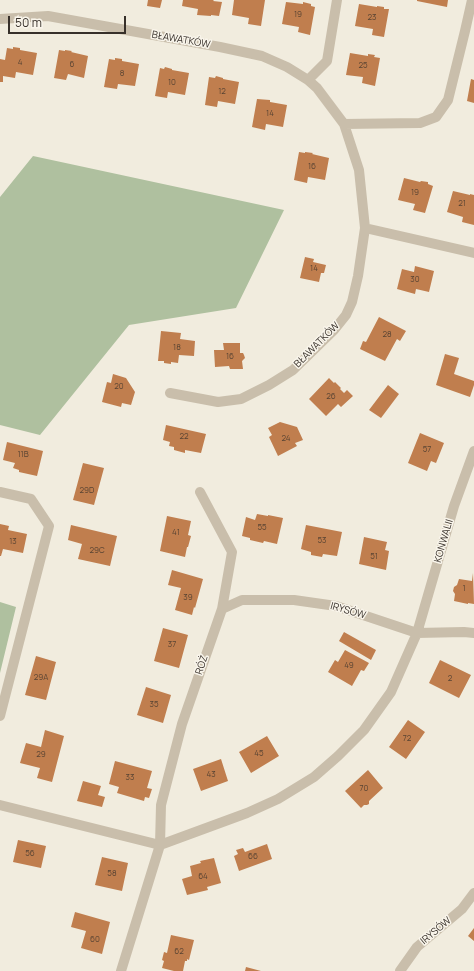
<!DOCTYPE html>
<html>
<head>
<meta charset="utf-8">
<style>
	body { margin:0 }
	#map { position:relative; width:474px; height:971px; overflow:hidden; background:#f1ecde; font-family:Manrope,sans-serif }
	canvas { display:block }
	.scale { position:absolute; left:8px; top:16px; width:118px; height:18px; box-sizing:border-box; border:2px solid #37302a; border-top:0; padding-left:5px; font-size:12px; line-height:14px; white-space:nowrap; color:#37302a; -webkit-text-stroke:3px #f9f5eb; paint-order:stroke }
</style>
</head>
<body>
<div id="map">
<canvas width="474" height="971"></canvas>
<div class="scale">50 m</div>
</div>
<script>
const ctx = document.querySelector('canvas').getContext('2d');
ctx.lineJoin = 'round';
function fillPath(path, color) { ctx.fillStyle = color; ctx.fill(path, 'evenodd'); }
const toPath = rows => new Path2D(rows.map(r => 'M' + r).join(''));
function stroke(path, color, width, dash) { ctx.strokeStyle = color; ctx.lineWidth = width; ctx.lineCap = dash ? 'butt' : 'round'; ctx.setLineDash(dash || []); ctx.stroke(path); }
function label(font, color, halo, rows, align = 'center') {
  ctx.font = font + ' Manrope,sans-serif'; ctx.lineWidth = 3; ctx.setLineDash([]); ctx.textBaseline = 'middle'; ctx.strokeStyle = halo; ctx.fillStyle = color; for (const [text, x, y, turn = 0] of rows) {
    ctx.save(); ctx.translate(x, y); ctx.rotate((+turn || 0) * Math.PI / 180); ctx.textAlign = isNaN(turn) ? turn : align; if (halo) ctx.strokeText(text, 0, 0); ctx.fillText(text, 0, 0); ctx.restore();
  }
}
const green = toPath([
	[33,156,284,210,236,308,129,325,40,435,0,425,0,197],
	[0,602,16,607,0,673]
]);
const building = toPath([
	[148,0,162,0,160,8,147,6],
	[183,0,214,0,213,1,222,2,219,16,211,15,211,16,197,15,198,9,182,6],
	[234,0,265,0,261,26,248,24,249,18,232,15],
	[417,0,448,0,447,7,417,1],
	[286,2,303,4,303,2,311,4,311,6,315,7,310,35,298,32,299,27,282,24],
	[359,4,377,7,377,6,384,7,384,9,389,9,384,37,372,35,373,29,355,26],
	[13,47,20,48,20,50,37,53,33,75,16,72,15,78,3,76,3,82,0,82,0,59,5,60,7,48,13,49],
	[59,50,65,51,65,50,72,51,71,52,88,56,84,78,68,74,66,80,54,78],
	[350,53,368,56,368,54,375,55,374,57,380,58,375,86,362,83,363,77,346,75],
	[115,58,122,59,122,61,139,64,135,86,118,84,117,89,104,87,109,59,115,60],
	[165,67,172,69,172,70,189,73,185,95,168,92,167,98,155,96,160,68,164,69],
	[216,76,223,78,223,79,239,82,235,104,218,101,217,107,205,105,209,77,215,78],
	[471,79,474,80,474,103,467,101],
	[257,99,270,100,270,102,287,105,283,127,266,124,265,130,252,127],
	[299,152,305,153,305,152,313,153,312,154,329,158,325,180,308,177,307,183,294,180],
	[404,178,420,182,421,181,428,182,428,184,433,186,425,213,413,210,415,204,398,200],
	[453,191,470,195,470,194,474,195,474,225,462,222,463,217,447,212],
	[305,257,314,259,313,262,326,265,324,273,321,273,319,282,300,278],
	[415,266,434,271,429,292,416,289,415,294,397,289,402,269,414,272],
	[379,317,406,331,400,341,397,339,385,361,360,349,363,341,366,342],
	[161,331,181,333,180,339,195,341,194,356,179,355,178,363,171,362,171,364,164,363,164,361,158,361],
	[223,343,240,343,240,353,243,353,244,355,245,358,242,361,243,369,230,369,229,366,215,367,214,350,224,350],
	[445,354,459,358,454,374,474,381,474,385,470,397,436,385],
	[113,374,126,378,135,392,131,405,122,403,121,407,102,402,107,382,111,383],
	[329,378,334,383,335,382,341,388,340,389,344,393,347,390,353,396,341,407,338,404,326,416,309,399],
	[388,385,399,394,381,418,369,410],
	[280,422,297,427,303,440,295,443,297,446,278,456,269,437,272,435,268,428],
	[166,425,206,434,201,453,185,450,185,453,174,450,174,447,169,446,170,442,163,440],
	[420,433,444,443,436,463,431,461,427,471,408,463],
	[7,442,43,451,37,476,19,472,19,470,13,468,15,463,3,460],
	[83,463,104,468,94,505,73,500],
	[257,514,268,516,268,515,283,518,277,544,264,541,263,543,250,540,250,538,242,536,246,517,255,520],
	[167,516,191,521,188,535,191,536,188,547,187,547,185,557,160,551],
	[0,524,9,526,8,530,27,534,23,553,3,549,1,556,0,556],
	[71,525,117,536,110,566,78,559,82,544,68,540],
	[306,525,342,532,337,556,323,554,322,557,311,555,311,552,301,549],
	[364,537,387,542,385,550,389,551,386,570,359,564],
	[172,570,203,579,195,608,194,607,192,615,175,610,181,588,168,585],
	[473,573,474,604,468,603,468,604,454,601,455,594,453,591,454,587,457,585,459,579,472,581],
	[163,628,188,635,179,668,154,661],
	[344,632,376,650,371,660,339,641],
	[345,650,369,663,364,671,361,670,352,686,328,672,335,660,338,662],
	[36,656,56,662,46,700,25,695],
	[440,660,471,675,459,698,429,683],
	[146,687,171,695,163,723,137,715],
	[408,720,425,732,406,759,389,747],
	[45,730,64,736,52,782,37,778,40,768,20,763,26,743,41,747],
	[267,736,279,756,251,773,239,752],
	[221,759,228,781,201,791,193,769],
	[115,761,152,771,147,788,152,789,149,798,145,797,144,801,117,793,119,787,109,784],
	[368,770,383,788,369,801,369,804,367,805,364,805,361,808,345,791],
	[83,781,101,786,98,795,105,797,102,807,77,801],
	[18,840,46,846,41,868,13,862],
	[267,844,272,859,239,871,234,856,238,854,236,850,243,848,245,852],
	[102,857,128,863,122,891,95,885],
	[214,858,221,883,207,887,208,890,187,895,182,879,192,876,190,866,201,863,200,861],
	[75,912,110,922,102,954,81,948,86,931,71,927],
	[474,928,474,941,468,936],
	[171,935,194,940,189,960,187,959,187,961,185,961,183,971,174,971,162,968,164,961,162,960,164,952,167,953],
	[246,967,261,971,245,971]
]);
const minor = toPath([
	[0,19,48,16,220,47,262,56,287,67,308,80,317,88,344,124,359,170,365,228,358,276,352,302,346,315,334,330,293,370,269,385,241,399,218,402,170,393],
	[308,80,327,61,337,0],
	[344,124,420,123,436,117,448,100,465,31,472,0],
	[365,228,474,253],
	[0,492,31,499,49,526,0,716],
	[222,609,242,600,294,600,336,606,417,633,464,632,474,633],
	[0,805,160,845,247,813,278,799,314,777,338,756,364,730,391,692,417,633,454,506,474,451],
	[121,971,160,845,161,805,182,724,222,609,232,552,200,492],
	[400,971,417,947,462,909,474,893]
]);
const numberNames = [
	["19",298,15],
	["23",372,18],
	["4",20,63],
	["6",72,65],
	["25",363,66],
	["8",122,74],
	["10",172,83],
	["12",222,92],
	["14",270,114],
	["16",312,167],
	["19",415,193],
	["21",462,204],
	["14",314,269],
	["30",415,280],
	["28",387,335],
	["18",177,348],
	["16",230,357],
	["20",119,387],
	["26",331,397],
	["22",184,437],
	["24",286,439],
	["57",427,450],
	["11B",23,455],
	["29D",87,491],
	["55",262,528],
	["41",176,533],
	["53",322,541],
	["13",13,542],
	["29C",97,551],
	["51",374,557],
	["1",464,589],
	["39",188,598],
	["37",172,645],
	["49",349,666],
	["29A",41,678],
	["2",450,679],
	["35",154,705],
	["72",407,739],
	["45",259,754],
	["29",41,755],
	["43",211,775],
	["33",130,778],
	["70",364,789],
	["56",30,854],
	["66",253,857],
	["58",112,874],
	["64",203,877],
	["60",95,940],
	["62",179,952]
];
const streetNames = [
	["BŁAWATKÓW",181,40,10],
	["BŁAWATKÓW",317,345,-45],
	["KONWALII",444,541,-74],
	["IRYSÓW",348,611,16],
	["RÓŻ",202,665,-71],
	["IRYSÓW",436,931,-40]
];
fillPath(green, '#afc09f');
fillPath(building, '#c07e4e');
stroke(minor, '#c9beab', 10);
label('8px', '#594433', null, numberNames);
label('10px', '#37302a', '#f9f5eb', streetNames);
</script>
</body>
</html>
